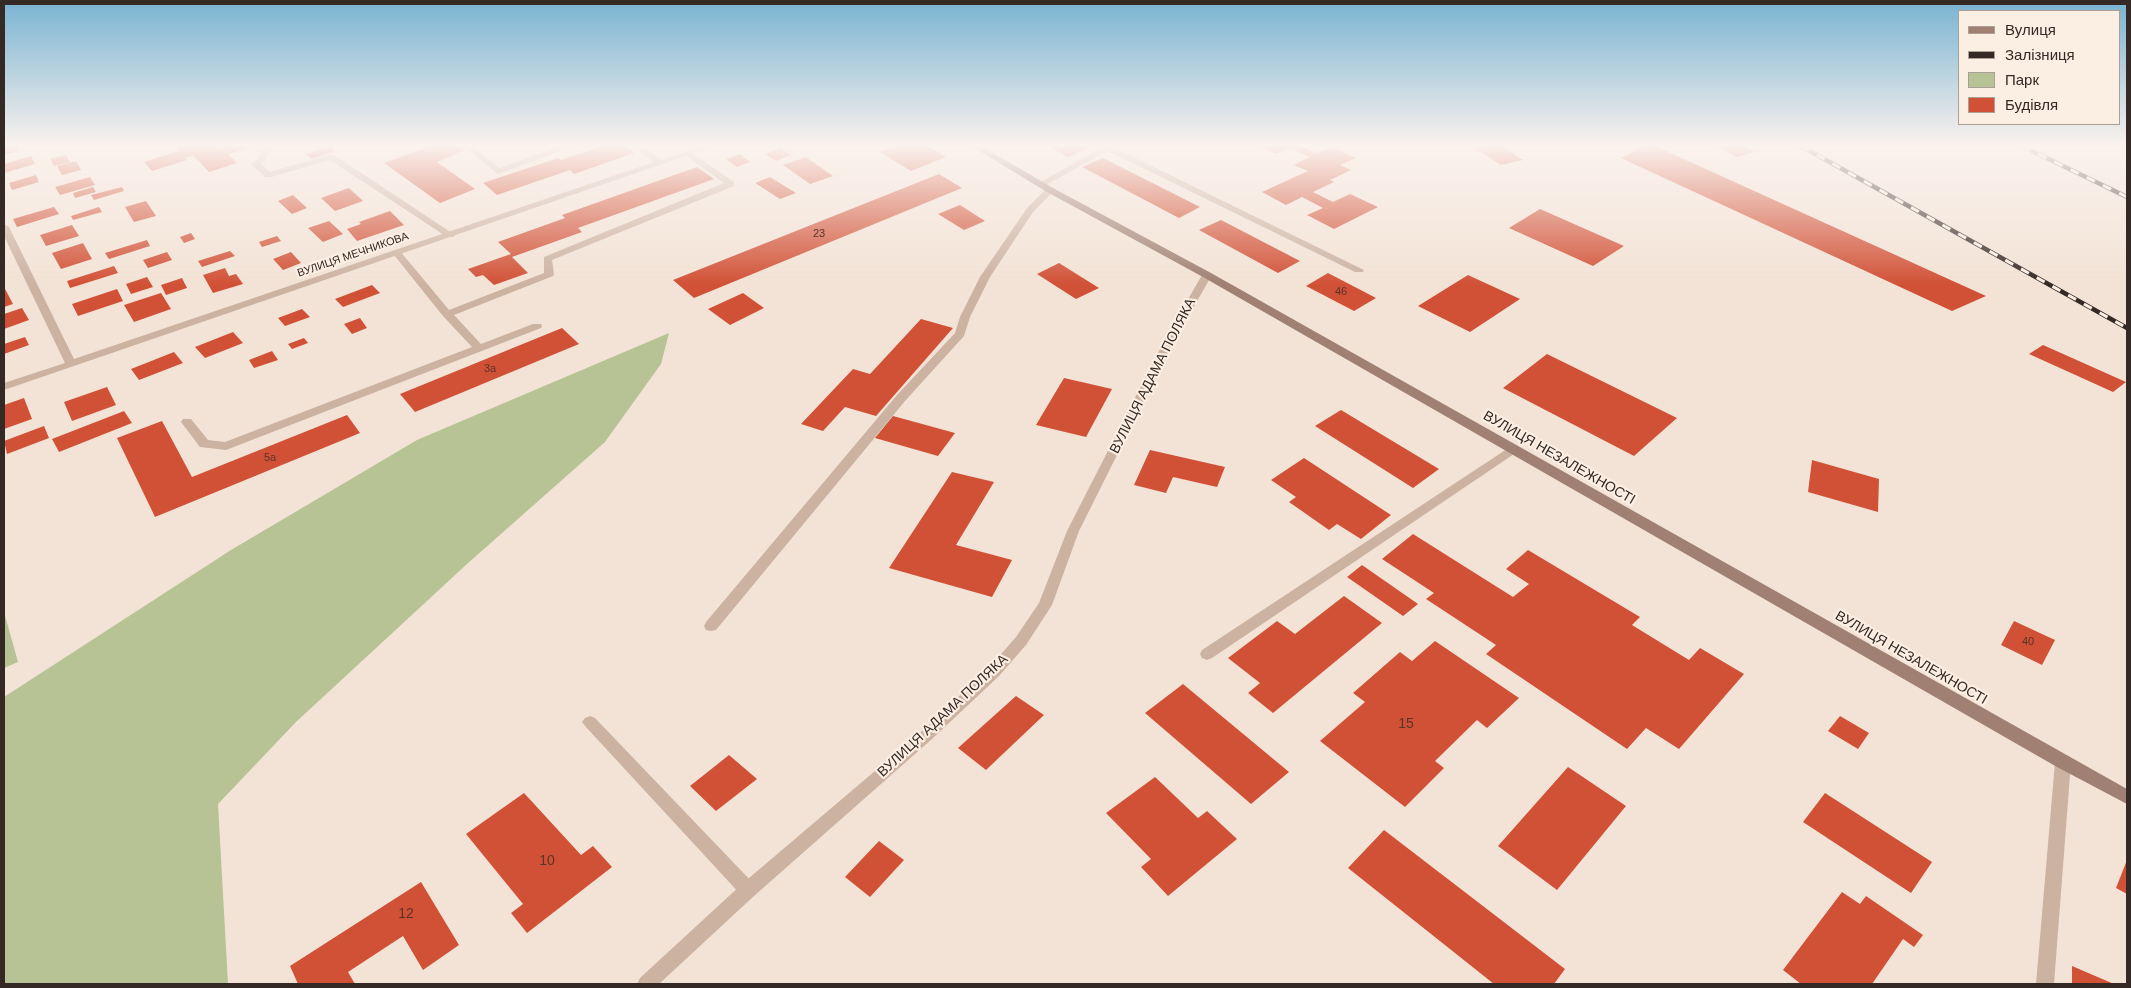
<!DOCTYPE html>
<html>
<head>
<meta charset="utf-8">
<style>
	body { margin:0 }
	#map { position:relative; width:2131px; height:988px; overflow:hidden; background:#f3e3d6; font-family:Arial,sans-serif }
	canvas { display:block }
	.frame { position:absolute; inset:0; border:5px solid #352925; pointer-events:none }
	.legend { position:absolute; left:1958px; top:10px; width:162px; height:115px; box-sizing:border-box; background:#fbeee2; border:1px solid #ac9f96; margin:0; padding:6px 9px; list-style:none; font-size:15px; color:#352925 }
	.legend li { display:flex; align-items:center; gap:10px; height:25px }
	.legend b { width:25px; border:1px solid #ac9f96 }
</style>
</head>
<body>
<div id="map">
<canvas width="2131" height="988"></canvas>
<div class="frame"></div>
<ul class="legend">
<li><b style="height:6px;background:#9f8073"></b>Вулиця</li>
<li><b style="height:6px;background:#352925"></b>Залізниця</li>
<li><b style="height:14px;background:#b7c395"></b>Парк</li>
<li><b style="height:14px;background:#d15136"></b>Будівля</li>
</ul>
</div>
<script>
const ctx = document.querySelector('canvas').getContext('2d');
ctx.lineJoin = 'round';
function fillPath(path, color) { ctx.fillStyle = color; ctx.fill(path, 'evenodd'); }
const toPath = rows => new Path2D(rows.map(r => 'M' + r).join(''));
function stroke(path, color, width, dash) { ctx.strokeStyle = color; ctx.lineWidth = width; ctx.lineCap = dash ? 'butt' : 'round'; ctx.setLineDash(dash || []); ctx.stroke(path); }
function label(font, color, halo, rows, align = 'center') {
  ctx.font = font + ' Arial,sans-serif'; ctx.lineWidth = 4.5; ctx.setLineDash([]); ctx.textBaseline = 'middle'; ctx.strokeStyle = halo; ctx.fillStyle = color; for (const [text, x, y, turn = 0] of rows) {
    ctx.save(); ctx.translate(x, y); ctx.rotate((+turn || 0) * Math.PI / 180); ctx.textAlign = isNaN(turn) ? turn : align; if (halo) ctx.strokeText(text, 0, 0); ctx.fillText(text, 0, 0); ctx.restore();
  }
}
const green = toPath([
	[669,333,661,364,605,442,467,564,296,722,218,804,228,984,4,984,4,697,231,550,417,440],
	[4,612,18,662,4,668]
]);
const building = toPath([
	[13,146,16,146,18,151,4,155,4,149],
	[175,146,215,146,218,149,225,146,253,147,228,154,237,163,209,172,193,155,185,158,187,160,152,171,144,162,179,151],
	[330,146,335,151,311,159,306,154],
	[430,146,457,146,465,150,437,162,475,189,440,203,384,163],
	[603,146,625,146,634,153,574,174,570,170,497,195,483,183,558,158,561,160],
	[895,146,927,146,946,157,911,171,880,152],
	[1048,146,1086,146,1089,148,1068,157],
	[1260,146,1301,146,1316,153,1332,147,1356,158,1340,165,1351,170,1330,180,1334,182,1313,192,1333,202,1350,194,1378,207,1334,229,1307,215,1323,208,1302,197,1286,205,1262,192,1308,171,1294,165,1310,157,1290,148,1276,154],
	[1501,146,1523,160,1501,165,1473,147],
	[1645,146,1655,146,1986,296,1952,311,1621,158],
	[1716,146,1743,146,1755,152,1737,157],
	[780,148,791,155,776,161,765,154],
	[740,154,750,162,737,167,726,159],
	[66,155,70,162,54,166,50,159],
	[31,156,35,164,4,173,4,164],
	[806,157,833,176,810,184,783,165],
	[1103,158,1200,207,1179,218,1082,167],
	[76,161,81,170,62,175,57,166],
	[697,167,714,179,578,228,582,232,512,257,528,273,494,285,483,275,476,277,468,269,511,254,498,242,565,218,562,215],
	[939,174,962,188,694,298,673,280],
	[36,175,39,182,12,190,9,183],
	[90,177,95,185,60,195,55,187],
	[770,177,796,193,780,199,755,183],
	[93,187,96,192,75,198,73,193],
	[122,187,124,191,94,200,91,195],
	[349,188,363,201,335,211,321,198],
	[293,195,307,208,292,214,278,201],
	[146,201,156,216,134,222,125,207],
	[960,205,985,221,964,230,938,214],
	[54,207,59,214,17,227,13,219],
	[99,207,102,212,73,220,71,216],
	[1540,209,1624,246,1593,266,1509,228],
	[390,211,404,225,357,241,347,229,361,224,359,222],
	[1221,220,1300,261,1278,273,1199,230],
	[329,221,343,234,323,242,308,228],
	[72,225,79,236,46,246,40,235],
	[191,233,195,239,184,243,180,237],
	[277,236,281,241,262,247,259,242],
	[147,240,150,246,109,259,105,253],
	[83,243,92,259,61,269,52,253],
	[230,251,235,256,202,267,198,261],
	[167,252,172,260,148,268,143,260],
	[291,252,301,263,283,270,273,259],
	[1059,263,1099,288,1076,299,1037,274],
	[114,266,118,273,70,288,67,281],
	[225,268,229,276,236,274,243,284,213,293,203,275],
	[1328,273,1376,298,1354,311,1306,286],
	[1468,275,1520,299,1470,332,1418,306],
	[147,277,153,287,131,294,126,284],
	[182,278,187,288,166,295,161,285],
	[372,285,380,293,343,307,335,299],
	[4,287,13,304,4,307],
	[117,289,123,301,78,316,72,304],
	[161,293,171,309,134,322,124,305],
	[743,293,764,308,730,325,708,309],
	[22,308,29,320,4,329,4,314],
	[302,309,310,317,285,326,278,318],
	[360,318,367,328,352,334,344,324],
	[921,319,953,328,876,416,845,407,823,431,801,424,853,369,870,374],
	[562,328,579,344,415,412,400,394],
	[233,332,243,343,205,358,195,347],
	[25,337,29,345,4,354,4,344],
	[304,338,308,343,292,349,288,344],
	[2043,345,2126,382,2113,392,2029,354],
	[272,351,278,360,254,368,249,360],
	[174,352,183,363,139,380,131,369],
	[1547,354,1677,418,1634,456,1503,388],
	[1064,378,1112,389,1086,437,1036,425],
	[107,387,116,405,72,421,64,402],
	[24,398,32,419,4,429,4,405],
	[1341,410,1439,469,1413,488,1315,426],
	[124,411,132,423,59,452,52,439],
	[347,415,360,433,155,517,117,438,162,421,192,477],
	[893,416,955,433,938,456,875,438],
	[44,426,49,438,7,454,4,441],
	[1150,450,1225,467,1217,487,1173,477,1166,493,1134,485],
	[1304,458,1391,515,1361,539,1337,524,1329,530,1289,502,1296,497,1271,480],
	[1812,460,1879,479,1878,512,1808,492],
	[952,472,994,482,956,545,1012,560,992,597,889,568],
	[1413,534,1513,597,1529,584,1506,569,1528,550,1640,617,1632,625,1689,660,1700,648,1744,674,1679,749,1646,728,1627,749,1486,654,1496,645,1426,599,1434,593,1382,559],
	[1362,565,1418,604,1403,616,1347,577],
	[1344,596,1382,623,1273,713,1248,693,1260,683,1228,658,1277,621,1295,634],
	[2014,621,2055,640,2042,665,2001,645],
	[1435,641,1519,698,1487,728,1477,720,1435,761,1444,768,1405,807,1320,741,1365,702,1353,693,1400,652,1412,661],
	[1183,684,1289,772,1251,804,1145,713],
	[1016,696,1044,715,986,770,958,748],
	[1840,716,1869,733,1858,749,1828,731],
	[729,755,757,779,716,811,690,786],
	[1568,767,1626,806,1557,890,1498,846],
	[1155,777,1198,818,1207,811,1237,839,1168,896,1141,867,1151,859,1106,813],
	[524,793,581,855,593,846,612,867,527,933,511,913,523,904,466,834],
	[1825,793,1932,862,1911,893,1803,822],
	[1384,830,1565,969,1554,984,1494,984,1348,868],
	[879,841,904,860,870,897,845,877],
	[2127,860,2127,894,2116,888],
	[421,882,459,945,423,970,403,936,348,972,355,984,298,984,290,966],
	[1842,892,1860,904,1866,896,1923,935,1914,947,1903,939,1872,984,1801,984,1783,970],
	[2072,966,2114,984,2072,984]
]);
const lane = toPath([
	[265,146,273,146,264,162,261,164,270,172,328,155,334,155,455,235,453,237,447,237,330,160,271,177,265,177,251,164,258,158,265,146],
	[1100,146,1111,146,1364,270,1363,272,1355,272,1108,151,1044,186,1041,187,1037,184,1101,148,1100,146],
	[689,151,734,182,734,186,552,260,554,274,553,276,454,315,481,344,533,324,541,324,542,326,541,328,226,450,200,447,181,422,183,419,191,419,208,440,225,442,472,347,443,316,394,255,394,251,400,251,449,310,544,273,544,257,724,183,686,156,686,152,689,151],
	[1050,187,1055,190,1033,212,990,277,970,317,964,336,905,401,716,630,711,631,706,630,704,626,706,622,897,395,955,333,960,317,980,277,1027,208,1047,188,1050,187],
	[1513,445,1517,446,1519,449,1517,452,1212,658,1207,660,1202,658,1200,654,1202,650,1513,445],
	[590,716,595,718,754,884,757,890,754,896,748,898,742,896,585,726,582,722,585,718,590,716]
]);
const street = toPath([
	[463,146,473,146,499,168,561,146,574,146,498,174,463,146],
	[632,146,642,146,662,160,702,146,715,146,4,390,4,383,65,363,4,236,4,224,9,227,74,359,654,162,632,146],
	[1207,272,1212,275,1173,343,1079,531,1052,605,1026,645,999,676,932,739,754,896,659,984,637,984,640,978,742,884,922,731,989,668,1016,637,1039,603,1067,531,1163,343,1202,275,1207,272],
	[2063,755,2069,757,2071,762,2054,984,2036,984,2055,762,2057,757,2063,755]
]);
const secondary = toPath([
	[971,146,981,146,1053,188,1211,273,2127,789,2127,804,2057,767,1203,277,1047,192,971,146]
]);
const rail = toPath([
	[1801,146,2127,328],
	[2022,146,2127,197]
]);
const numberNames = [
	["23",819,234],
	["46",1341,292],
	["3а",490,369],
	["5а",270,458],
	["40",2028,642]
];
const farStreetnames = [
	["ВУЛИЦЯ МЕЧНИКОВА",353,255,-19]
];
const streetNames = [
	["ВУЛИЦЯ АДАМА ПОЛЯКА",1153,376,-63],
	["ВУЛИЦЯ НЕЗАЛЕЖНОСТІ",1559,458,30],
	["ВУЛИЦЯ НЕЗАЛЕЖНОСТІ",1911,658,30],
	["ВУЛИЦЯ АДАМА ПОЛЯКА",943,716,-43]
];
const nearNumbernames = [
	["15",1406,724],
	["10",547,861],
	["12",406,914]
];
fillPath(green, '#b7c395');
fillPath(building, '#d15136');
fillPath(lane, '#ccb2a1');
fillPath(street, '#ccb2a1');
fillPath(secondary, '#9f8073');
stroke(rail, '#352925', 4.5);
stroke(rail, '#fbeee2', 3, [9]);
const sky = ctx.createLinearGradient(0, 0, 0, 285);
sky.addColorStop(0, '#79b3d2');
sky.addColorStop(0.51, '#faf2ed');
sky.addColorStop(1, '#faf2ed00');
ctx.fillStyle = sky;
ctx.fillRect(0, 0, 2131, 285);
label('11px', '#5c3329', null, numberNames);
label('11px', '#352925', '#fbeee2', farStreetnames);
label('14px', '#352925', '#fbeee2', streetNames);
label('14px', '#5c3329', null, nearNumbernames);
</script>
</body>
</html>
